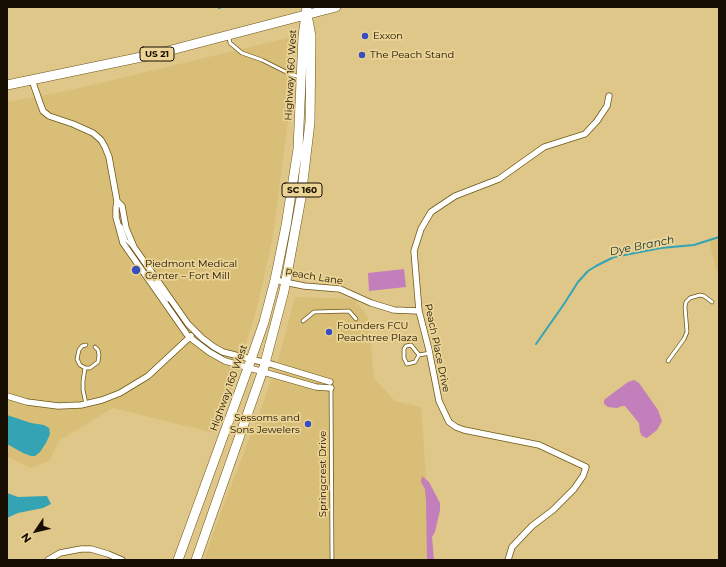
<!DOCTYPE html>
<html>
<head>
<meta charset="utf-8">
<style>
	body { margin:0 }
	#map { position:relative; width:726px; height:567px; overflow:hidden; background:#dec789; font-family:Montserrat,sans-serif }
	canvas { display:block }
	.frame { position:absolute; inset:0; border:8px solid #160e00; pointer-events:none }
	.north { position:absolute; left:16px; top:511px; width:40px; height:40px; -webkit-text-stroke:3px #ebd495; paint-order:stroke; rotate:235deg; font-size:11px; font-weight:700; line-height:16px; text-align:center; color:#160e00 }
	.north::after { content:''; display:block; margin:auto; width:14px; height:18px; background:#160e00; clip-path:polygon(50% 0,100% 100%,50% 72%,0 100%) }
</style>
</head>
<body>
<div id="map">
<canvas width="726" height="567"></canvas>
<div class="frame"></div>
<div class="north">N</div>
</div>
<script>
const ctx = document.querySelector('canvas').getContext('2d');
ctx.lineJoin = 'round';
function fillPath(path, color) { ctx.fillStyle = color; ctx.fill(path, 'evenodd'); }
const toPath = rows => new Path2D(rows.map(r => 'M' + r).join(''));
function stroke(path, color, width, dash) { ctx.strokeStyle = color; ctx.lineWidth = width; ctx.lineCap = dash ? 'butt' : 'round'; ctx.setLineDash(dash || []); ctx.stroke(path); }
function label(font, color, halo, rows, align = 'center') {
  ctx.font = font + ' Montserrat,sans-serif'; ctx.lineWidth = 3.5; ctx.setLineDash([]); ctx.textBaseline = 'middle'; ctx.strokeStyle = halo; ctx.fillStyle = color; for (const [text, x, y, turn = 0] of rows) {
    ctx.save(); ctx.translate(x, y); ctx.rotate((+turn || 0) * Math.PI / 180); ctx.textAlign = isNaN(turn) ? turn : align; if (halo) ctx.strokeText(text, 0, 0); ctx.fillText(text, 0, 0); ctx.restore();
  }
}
const built = toPath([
	[292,37,288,121,273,236,258,304,233,386,215,433,113,408,60,440,49,461,30,468,7,456,7,102,67,91],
	[719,237,719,281,709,240],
	[295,297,354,299,368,317,374,378,395,401,421,407,432,560,204,560,221,512,259,414,278,361]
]);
const green = toPath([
	[404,269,406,287,369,291,368,273],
	[634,380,639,383,658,410,662,421,657,430,647,438,642,436,640,432,639,423,625,406,622,406,617,408,608,407,604,404,604,400,609,396,628,382],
	[422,476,429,482,440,503,440,510,435,532,432,537,434,560,427,560,426,501,425,489,421,482]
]);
const water = toPath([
	[7,415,31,423,44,425,49,428,50,434,46,443,40,452,35,456,31,456,23,453,7,444],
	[7,493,18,497,47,496,51,504,43,508,18,513,7,518]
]);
const stream = toPath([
	[219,8,221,7],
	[536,344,564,304,578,282,588,271,596,266,614,257,661,248,694,245,719,237]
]);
const lane = toPath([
	[229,37,230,43,242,53,262,60,290,74,300,77],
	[118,225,121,226,126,240,132,246],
	[151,281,156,284,168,300],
	[303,321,314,312,349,311,356,319],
	[419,355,415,362,407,364,404,358,404,349,406,346,411,345,419,355,430,353],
	[668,361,684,339,687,332,685,307,686,302,690,298,700,295,704,296,712,302],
	[85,368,80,365,77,359,79,350,82,346,86,345],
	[331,388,332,560],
	[86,404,83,390,83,381,85,368,90,368,98,362,99,355,98,350,95,347]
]);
const street = toPath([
	[32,80,40,103,43,111,49,116,73,124,93,133,101,140,105,147,109,157,117,201,116,208,116,217,123,243,188,336,209,352,225,361,316,387,331,388],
	[117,201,122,206,126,228,134,247,188,324,202,338,214,347,223,352,274,365,330,382],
	[275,280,304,286,340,289,371,303,394,310,419,311],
	[7,396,27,402,58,406,81,405,102,400,120,393,148,376,191,336],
	[48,560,60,553,81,549,91,549,108,554,122,560],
	[508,560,512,547,532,526,553,510,574,489,583,476,586,467,539,445,464,430,456,427,449,422,439,401,429,350,419,311,414,251,421,229,431,212,455,196,499,179,544,147,585,134,597,121,607,106,609,96]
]);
const primary = toPath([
	[7,85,156,54,336,7],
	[178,560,248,368,264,322,275,280,286,226,298,149,303,36,307,7],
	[196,560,264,367,284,291,301,198,310,122,311,36,308,20]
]);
const markers = [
	[365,36,4,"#384dc0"],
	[362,55,4,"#384dc0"],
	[136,270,5,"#384dc0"],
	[329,332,4,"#384dc0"],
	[308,424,4,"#384dc0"]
];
const shields = [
	[157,54,34],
	[302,190,40]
];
const shieldNames = [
	["US 21",157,54],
	["SC 160",302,190]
];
const poiNames = [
	["Exxon",373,36],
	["The Peach Stand",370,55],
	["Piedmont Medical",145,264],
	["Center – Fort Mill",145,276],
	["Founders FCU",337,326],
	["Peachtree Plaza",337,338],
	["Sessoms and",300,418,"right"],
	["Sons Jewelers",300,430,"right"]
];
const streetNames = [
	["Highway 160 West",291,75,-87],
	["Peach Lane",314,277,9],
	["Peach Place Drive",437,348,78],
	["Highway 160 West",229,388,-70],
	["Springcrest Drive",323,474,-90]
];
const waterNames = [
	["Dye Branch",642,246,-11]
];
fillPath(built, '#d8be77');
fillPath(green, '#c37ebc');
fillPath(water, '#34a3b4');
stroke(stream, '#34a3b4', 2);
stroke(lane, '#6c5716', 4.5);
stroke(street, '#6c5716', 7);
stroke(primary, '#6c5716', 10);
stroke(lane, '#fff', 3);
stroke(street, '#fff', 5.5);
stroke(primary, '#fff', 9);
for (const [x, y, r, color] of markers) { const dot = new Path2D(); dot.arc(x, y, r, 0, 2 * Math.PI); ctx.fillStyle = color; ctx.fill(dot); stroke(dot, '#ebd495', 1.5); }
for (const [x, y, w] of shields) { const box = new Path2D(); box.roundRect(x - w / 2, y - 7, w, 14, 3); ctx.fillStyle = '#ebd495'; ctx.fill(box); stroke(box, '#160e00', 1); }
label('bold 9px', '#160e00', null, shieldNames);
label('10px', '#160e00', '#ebd495', poiNames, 'left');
label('10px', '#160e00', '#ebd495', streetNames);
label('italic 11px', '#14353a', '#ebd495', waterNames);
</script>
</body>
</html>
